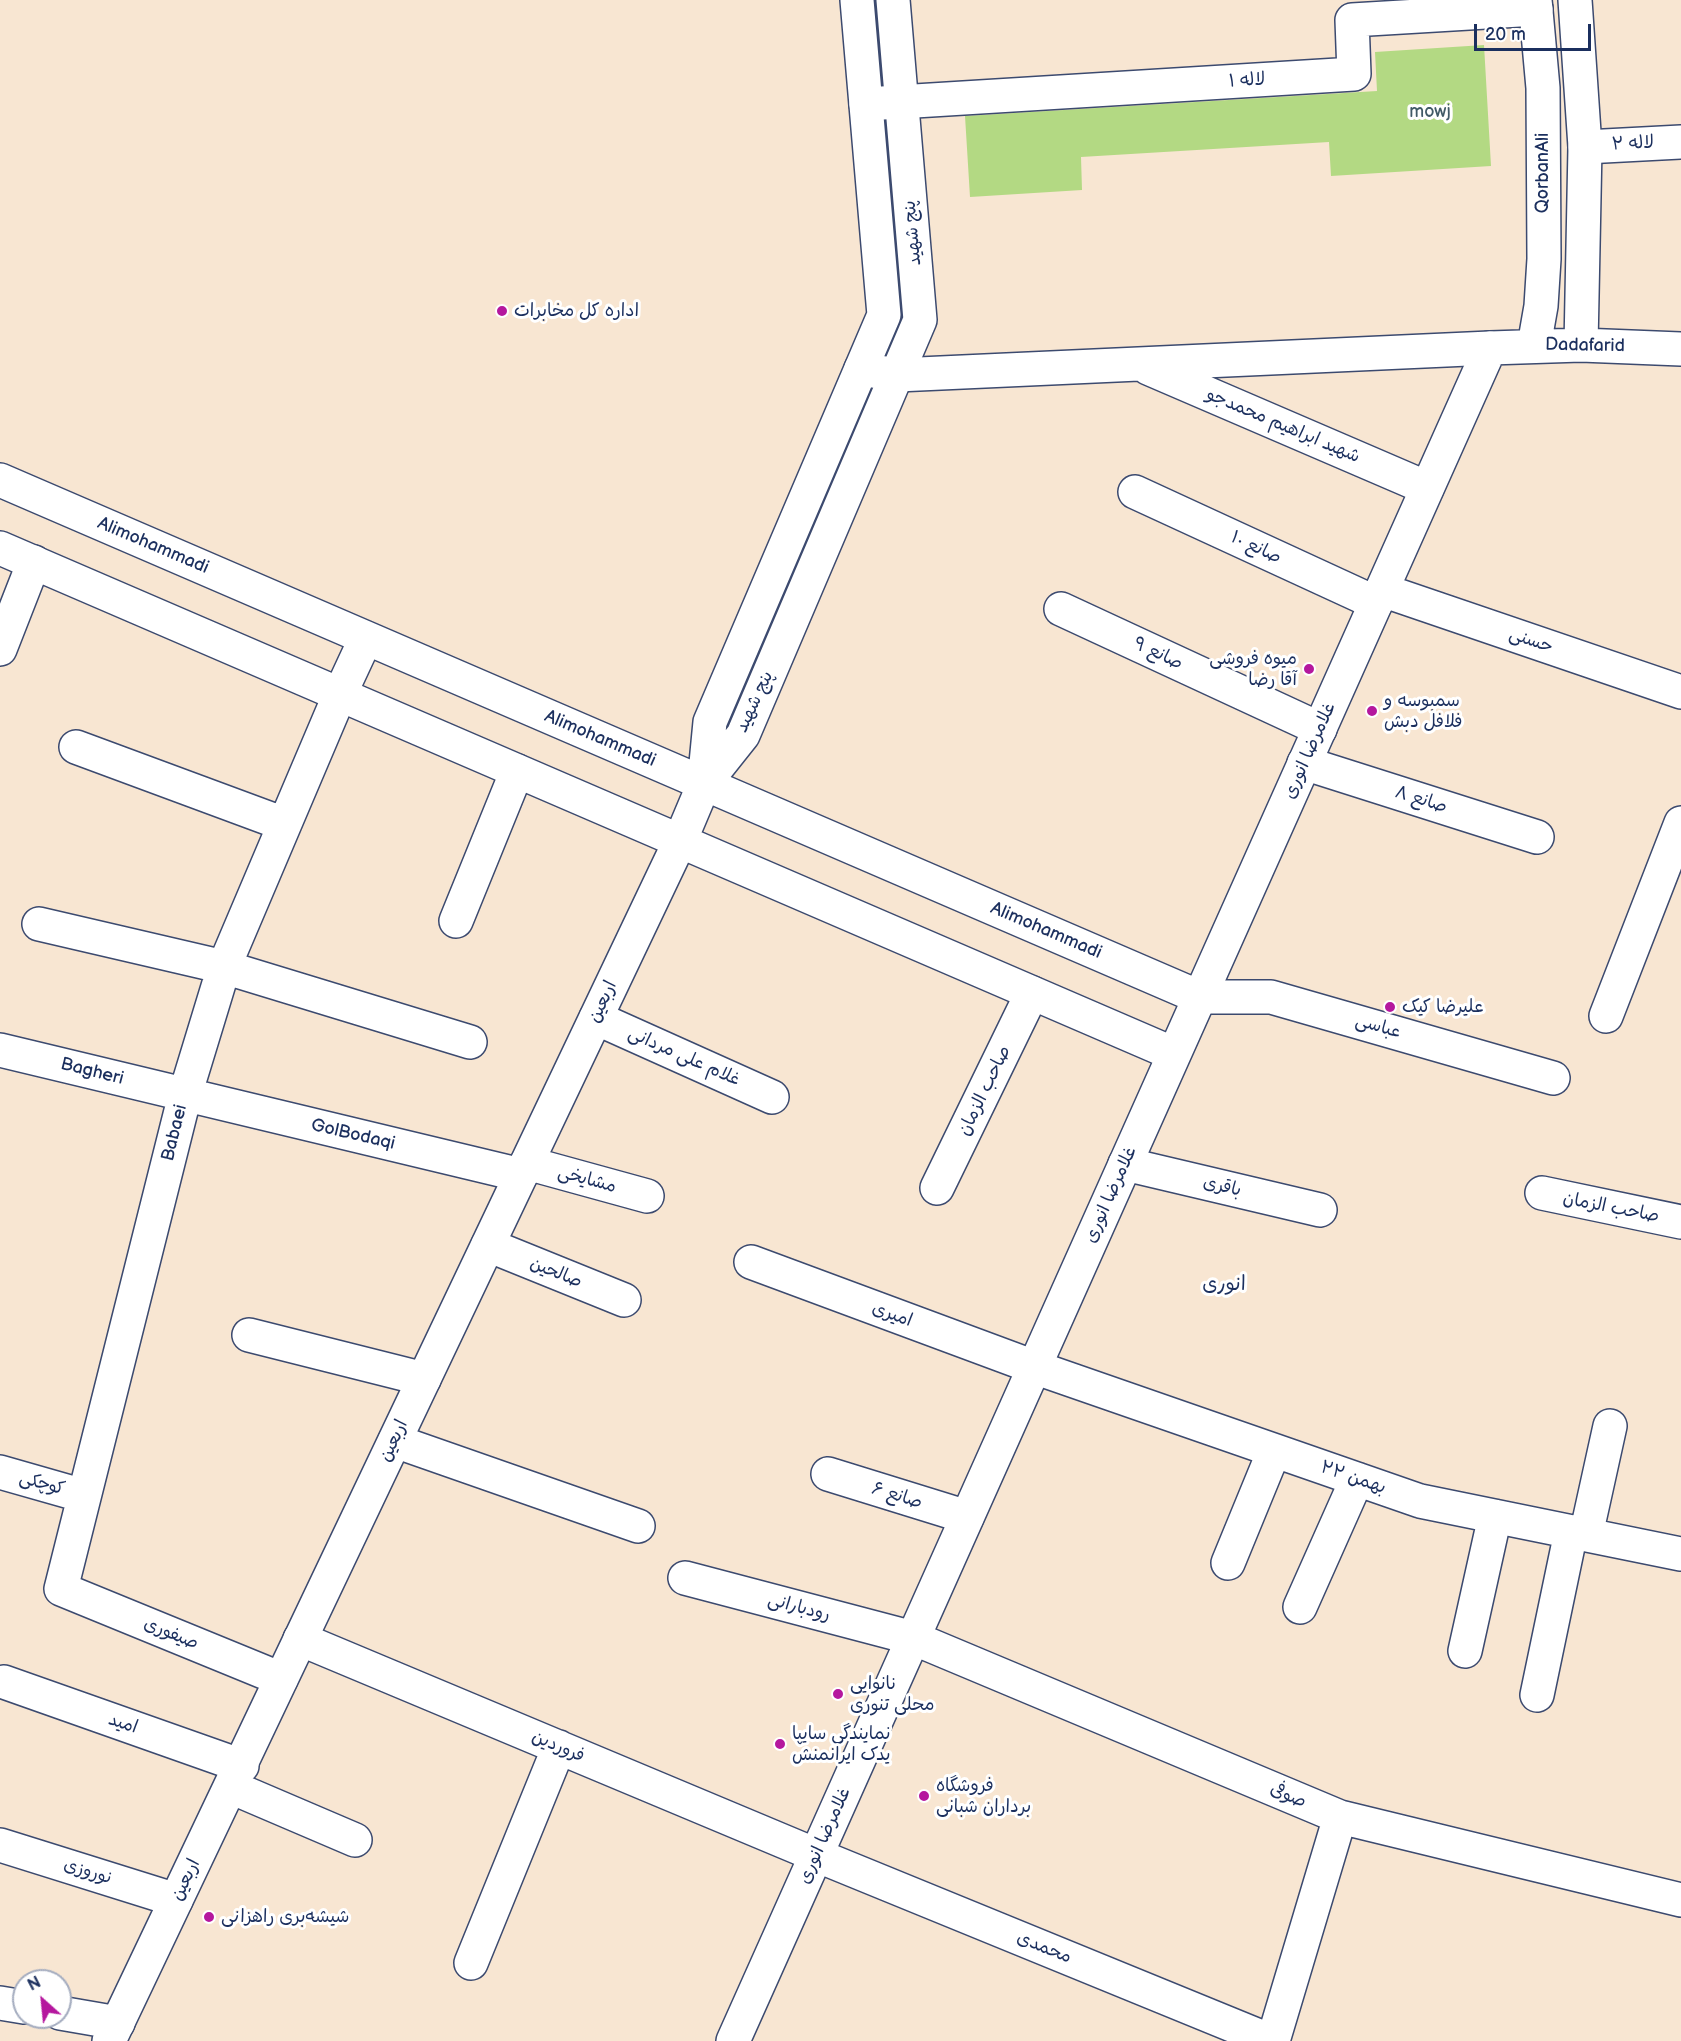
<!DOCTYPE html>
<html>
<head>
<meta charset="utf-8">
<style>
	body { margin:0 }
	#map { position:relative; width:1681px; height:2041px; overflow:hidden; background:#f8e6d2; font-family:"Balsamiq Sans",sans-serif }
	canvas { display:block }
	.north { position:absolute; left:12px; top:1969px; width:60px; height:60px; box-sizing:border-box; background:#fff; border:2px solid #a4acbf; border-radius:50%; rotate:333deg; font-size:16px; font-weight:700; line-height:24px; text-align:center; color:#1b2f5e }
	.north::after { content:''; display:block; margin:auto; width:21px; height:27px; background:#b5179e; clip-path:polygon(50% 0,100% 100%,50% 72%,0 100%) }
	.scale { position:absolute; left:1474px; top:24px; width:117px; height:27px; box-sizing:border-box; border:3px solid #1b2f5e; border-top:0; padding-left:8px; font-size:18px; line-height:21px; white-space:nowrap; color:#1b2f5e; -webkit-text-stroke:4px #fff; paint-order:stroke }
</style>
</head>
<body>
<div id="map">
<canvas width="1681" height="2041"></canvas>
<div class="north">N</div>
<div class="scale">20 m</div>
</div>
<script>
const ctx = document.querySelector('canvas').getContext('2d');
ctx.lineJoin = 'round';
function fillPath(path, color) { ctx.fillStyle = color; ctx.fill(path, 'evenodd'); }
const toPath = rows => new Path2D(rows.map(r => 'M' + r).join(''));
function stroke(path, color, width, dash) { ctx.strokeStyle = color; ctx.lineWidth = width; ctx.lineCap = dash ? 'butt' : 'round'; ctx.setLineDash(dash || []); ctx.stroke(path); }
function label(font, color, halo, rows, align = 'center') {
  ctx.font = font + ' "Balsamiq Sans","Playpen Sans Arabic",sans-serif'; ctx.lineWidth = 6; ctx.setLineDash([]); ctx.textBaseline = 'middle'; ctx.strokeStyle = halo; ctx.fillStyle = color; for (const [text, x, y, turn = 0] of rows) {
    ctx.save(); ctx.translate(x, y); ctx.rotate((+turn || 0) * Math.PI / 180); ctx.textAlign = isNaN(turn) ? turn : align; if (halo) ctx.strokeText(text, 0, 0); ctx.fillText(text, 0, 0); ctx.restore();
  }
}
const green = toPath([
	[1484,45,1491,166,1331,176,1329,142,1081,157,1082,190,970,197,965,116,1377,91,1375,52]
]);
const street = toPath([
	[866,104,1354,74,1352,20,1536,9],
	[1585,147,1681,142],
	[1148,368,1427,488],
	[861,369,897,375,1490,348],
	[1135,492,1376,603],
	[1382,590,1681,692],
	[1061,609,1320,729],
	[0,649,34,562],
	[76,747,284,824],
	[1304,763,1537,837],
	[456,921,517,771],
	[39,924,224,967,470,1042],
	[1199,997,1271,997,1553,1078],
	[1606,1016,1681,823],
	[596,1018,772,1097],
	[0,1050,521,1175],
	[527,1163,647,1196],
	[1125,1164,1320,1210],
	[937,1188,1032,993],
	[1542,1193,1681,1222],
	[488,1245,624,1300],
	[751,1262,1034,1367,1420,1501,1681,1554],
	[249,1335,424,1379],
	[395,1441,638,1526],
	[0,1472,84,1496],
	[828,1474,967,1517],
	[1586,1535,1610,1426],
	[1228,1563,1274,1451],
	[685,1578,913,1638,1340,1817,1681,1900],
	[1300,1607,1357,1479],
	[300,1639,816,1855,1271,2041],
	[1465,1651,1495,1516],
	[281,1679,61,1589,185,1095,224,967,340,694],
	[4,1682,242,1766],
	[1537,1695,1571,1532],
	[231,1787,355,1840],
	[0,1845,176,1900],
	[471,1963,559,1747],
	[0,2003,24,2007],
	[60,2013,118,2023],
	[1273,2041,1340,1817]
]);
const secondary = toPath([
	[1575,0,1585,147,1581,345],
	[1534,346,1541,306,1544,259,1543,88,1535,0],
	[0,480,1199,997],
	[0,548,1174,1054],
	[340,694,366,638],
	[704,784,710,722,884,315,857,0],
	[109,2041,680,841,704,784,743,735,920,320,893,0],
	[733,2041,1490,348,1581,345,1681,349]
]);
const markers = [
	[502,311,6,"#b5179e"],
	[1309,669,6,"#b5179e"],
	[1372,711,6,"#b5179e"],
	[1390,1007,6,"#b5179e"],
	[838,1694,6,"#b5179e"],
	[780,1744,6,"#b5179e"],
	[924,1796,6,"#b5179e"],
	[209,1917,6,"#b5179e"]
];
const streetNames = [
	["لاله ۱",1247,81,-3],
	["لاله ۲",1633,144,-3],
	["QorbanAli",1543,173,-90],
	["پنج شهید",913,233,-95],
	["Dadafarid",1585,346,1],
	["شهید ابراهیم محمدجو",1283,426,23],
	["Alimohammadi",153,546,23],
	["صانع ۱۰",1256,548,25],
	["حسنی",1531,641,19],
	["صانع ۹",1158,654,25],
	["پنج شهید",755,702,-65],
	["Alimohammadi",600,739,23],
	["غلامرضا انوری",1310,751,-66],
	["صانع ۸",1421,800,17],
	["Alimohammadi",1046,931,23],
	["اربعین",603,1002,-65],
	["عباسی",1378,1027,16],
	["غلام علی مردانی",684,1057,24],
	["Bagheri",92,1072,14],
	["صاحب الزمان",985,1091,-64],
	["Babaei",175,1133,-76],
	["GolBodaqi",353,1135,13],
	["مشایخی",587,1180,15],
	["باقری",1222,1187,13],
	["غلامرضا انوری",1111,1195,-66],
	["صاحب الزمان",1611,1208,11],
	["صالحین",556,1273,22],
	["امیری",892,1315,20],
	["اربعین",394,1441,-65],
	["۲۲ بهمن",1353,1478,19],
	["کوچکی",42,1484,16],
	["صانع ۶",897,1496,17],
	["رودبارانی",799,1608,15],
	["صیفوری",171,1634,22],
	["امید",123,1724,19],
	["فروردین",558,1747,23],
	["صوفی",1288,1796,23],
	["غلامرضا انوری",825,1836,-66],
	["نوروزی",88,1872,17],
	["اربعین",186,1880,-64],
	["محمدی",1044,1948,22]
];
const parkNames = [
	["mowj",1430,112]
];
const poiNames = [
	["اداره کل مخابرات",514,311],
	["میوه فروشی",1297,659,"right"],
	["آقا رضا",1297,680,"right"],
	["سمبوسه و",1384,701],
	["فلافل دبش",1384,722],
	["علیرضا کیک",1402,1007],
	["نانوایی",850,1684],
	["محلی تنوری",850,1705],
	["نمایندگی سایپا",792,1734],
	["یدک ایرانمنش",792,1755],
	["فروشگاه",936,1786],
	["برداران شبانی",936,1807],
	["شیشه‌بری راهزانی",221,1917]
];
const neighbourhoodNames = [
	["انوری",1224,1285]
];
fillPath(green, '#b3d983');
stroke(street, '#3c4a6f', 36);
stroke(secondary, '#3c4a6f', 36);
stroke(street, '#fff', 33);
stroke(secondary, '#fff', 33);
for (const [x, y, r, color] of markers) { const dot = new Path2D(); dot.arc(x, y, r, 0, 2 * Math.PI); ctx.fillStyle = color; ctx.fill(dot); stroke(dot, '#fff', 2); }
label('18px', '#1b2f5e', '#fff', streetNames);
label('18px', '#415a67', '#fff', parkNames);
label('18px', '#1b2f5e', '#fff', poiNames, 'left');
label('20px', '#1b2f5e', '#fff', neighbourhoodNames);
</script>
</body>
</html>
